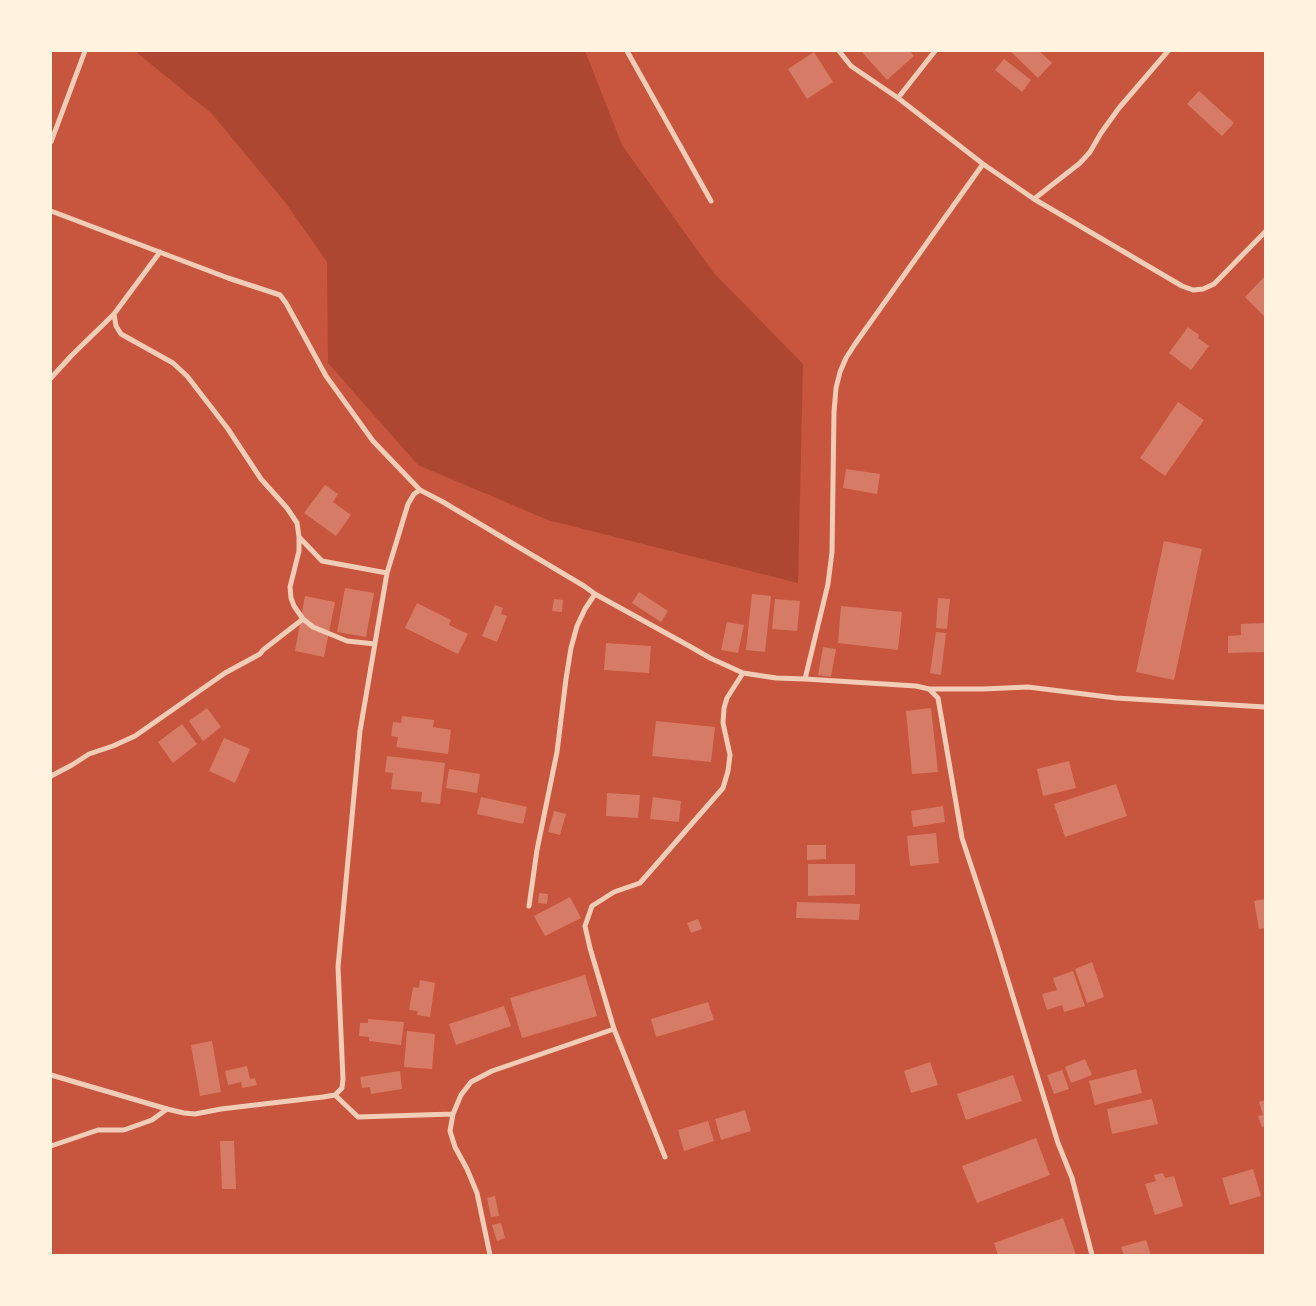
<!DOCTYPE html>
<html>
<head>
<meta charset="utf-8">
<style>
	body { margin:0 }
	#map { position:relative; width:1316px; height:1306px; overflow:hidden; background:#c8553d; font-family:"Open Sans",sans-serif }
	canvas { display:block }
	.frame { position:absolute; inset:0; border:52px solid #fff3e0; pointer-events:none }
</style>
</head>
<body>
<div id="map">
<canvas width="1316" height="1306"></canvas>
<div class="frame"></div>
</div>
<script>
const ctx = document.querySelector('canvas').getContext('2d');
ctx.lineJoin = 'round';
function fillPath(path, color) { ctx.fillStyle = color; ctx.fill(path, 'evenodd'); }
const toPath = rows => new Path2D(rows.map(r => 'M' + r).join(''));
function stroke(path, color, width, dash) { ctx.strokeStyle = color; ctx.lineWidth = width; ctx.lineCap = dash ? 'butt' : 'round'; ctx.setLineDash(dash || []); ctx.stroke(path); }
const green = toPath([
	[135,51,585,51,622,145,713,272,803,364,798,583,548,520,418,465,328,363,327,262,285,202,212,114]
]);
const building = toPath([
	[861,51,910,51,914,56,887,80],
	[1010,51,1039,51,1052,63,1038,78],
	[814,52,833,82,807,99,788,69],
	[1004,59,1031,80,1022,92,995,70],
	[1199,91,1234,123,1222,136,1187,104],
	[1265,276,1265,317,1245,297],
	[1188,327,1199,335,1198,338,1209,346,1191,370,1169,353],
	[1178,402,1204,420,1165,476,1140,458],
	[846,469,880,474,877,494,843,488],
	[325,485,338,494,333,502,351,515,336,536,304,513],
	[1164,541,1202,549,1174,680,1136,672],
	[345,588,374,593,366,637,337,632],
	[639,592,668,611,661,622,632,603],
	[752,594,771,596,765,652,746,650],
	[305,596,335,602,324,657,295,651],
	[938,598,950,599,947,629,936,628],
	[554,599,563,600,562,612,552,611],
	[775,599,800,601,797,631,772,629],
	[417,603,451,620,449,625,468,634,458,654,405,628],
	[495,605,503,608,501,614,507,616,497,642,482,636],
	[841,606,902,612,898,650,838,643],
	[727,622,744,625,738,653,721,650],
	[1265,623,1265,652,1228,653,1228,636,1241,635,1241,624],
	[936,632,946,633,941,675,930,673],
	[606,643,651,646,649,673,604,670],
	[823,647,836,649,831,677,818,675],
	[207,708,221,727,203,741,189,721],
	[931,708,938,772,912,774,906,711],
	[402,716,434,720,433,727,451,730,448,754,396,747,398,737,391,736,393,722,401,723],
	[656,721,715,727,711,762,652,756],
	[182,724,197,744,173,763,158,742],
	[224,738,250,749,235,783,209,771],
	[387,756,445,763,440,804,421,802,422,792,391,789,393,773,385,772],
	[1069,761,1076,788,1043,796,1037,769],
	[449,769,480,774,477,793,446,788],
	[1116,784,1127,816,1065,837,1054,804],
	[607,793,640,795,638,818,606,816],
	[481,797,527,807,523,824,477,814],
	[653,797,681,801,679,822,650,819],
	[943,806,945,822,913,827,911,811],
	[554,811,566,814,560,835,548,832],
	[936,833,939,863,910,866,907,836],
	[807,845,826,845,826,859,807,860],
	[808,864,855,864,855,895,808,896],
	[539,893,548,894,547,904,538,903],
	[570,897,581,918,545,936,534,916],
	[1265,899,1265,928,1259,929,1254,901],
	[797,902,860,904,859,920,796,918],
	[698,919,702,929,691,933,687,923],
	[1092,962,1104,997,1087,1003,1075,969],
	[1073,971,1085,1006,1064,1012,1062,1005,1047,1010,1042,994,1057,990,1053,978],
	[585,975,597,1016,522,1038,510,998],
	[420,980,435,983,430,1017,417,1015,418,1011,409,1010,413,987,419,988],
	[708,1002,714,1020,656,1037,651,1019],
	[504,1006,511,1026,456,1045,449,1024],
	[368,1019,404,1022,401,1045,369,1041,369,1037,359,1036,360,1023,368,1023],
	[407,1031,435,1034,432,1069,404,1067],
	[212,1041,221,1092,200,1096,191,1045],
	[1085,1059,1092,1075,1071,1083,1065,1067],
	[930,1062,938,1085,911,1093,904,1071],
	[247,1066,250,1079,255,1078,257,1085,242,1088,241,1082,228,1085,225,1071],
	[1136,1069,1142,1093,1095,1105,1089,1081],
	[1062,1070,1069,1089,1054,1094,1047,1075],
	[400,1071,402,1089,371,1094,370,1087,362,1088,360,1077],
	[1013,1075,1022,1101,966,1120,957,1094],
	[1152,1099,1158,1124,1112,1134,1107,1109],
	[1265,1100,1265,1126,1262,1127,1258,1116,1263,1115,1259,1102],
	[745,1110,751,1131,721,1140,715,1119],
	[708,1121,714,1141,684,1151,678,1130],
	[1036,1138,1050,1175,977,1203,962,1166],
	[220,1141,234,1141,236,1189,222,1189],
	[1253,1169,1261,1196,1230,1205,1222,1178],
	[1163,1173,1165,1178,1174,1176,1183,1206,1155,1215,1145,1184,1156,1181,1154,1175],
	[495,1196,499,1216,491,1217,487,1198],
	[1063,1218,1076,1255,998,1255,994,1243],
	[501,1223,505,1238,497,1241,492,1225],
	[1146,1240,1151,1255,1124,1255,1121,1247]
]);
const minor = toPath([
	[627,51,711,201],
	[898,98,935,51],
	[51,142,85,51],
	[983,164,1034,199,1182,286,1193,290,1203,289,1214,284,1265,232],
	[1034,199,1080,163,1090,152,1101,133,1119,108,1168,51],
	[51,211,228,278,280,295,286,303,326,376,373,441,420,490,443,502,584,586,595,594,691,647,710,658,743,673,776,678,805,679,828,584,832,552,834,412,836,388,840,372,846,358,855,344,983,164,898,98,851,66,839,51],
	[160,252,114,314,116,326,121,334,173,363,187,376,228,429,261,479,287,508,297,523,299,537,299,551,290,587,291,598,294,606,303,619,313,627,347,641,375,644],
	[51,378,71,356,114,314],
	[299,537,322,561,387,573],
	[805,679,916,686,929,689,938,698,962,838,994,935,1058,1143,1072,1178,1092,1255],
	[929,689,983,689,1028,687,1116,698,1265,707],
	[51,776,72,765,89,754,113,746,135,736,225,673,260,654,263,650,303,619],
	[529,906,537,850,557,752,566,679,571,648,577,626,585,609,595,594],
	[51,1075,167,1109,184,1113,195,1114,221,1109,323,1097,335,1095,342,1088,343,1079,338,967,360,731,387,573,408,504,414,494,420,490],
	[335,1095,358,1117,453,1114],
	[51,1146,98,1130,124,1130,152,1120,167,1109],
	[665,1157,614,1029,590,948,585,926,592,906,614,892,640,883,723,788,728,771,730,755,723,723,724,708,727,698,743,673],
	[490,1255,477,1193,467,1169,455,1147,450,1131,453,1114,461,1095,471,1082,492,1071,614,1029]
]);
fillPath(green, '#ae4732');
fillPath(building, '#d67c66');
stroke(minor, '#f1ccb7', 5);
</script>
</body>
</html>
